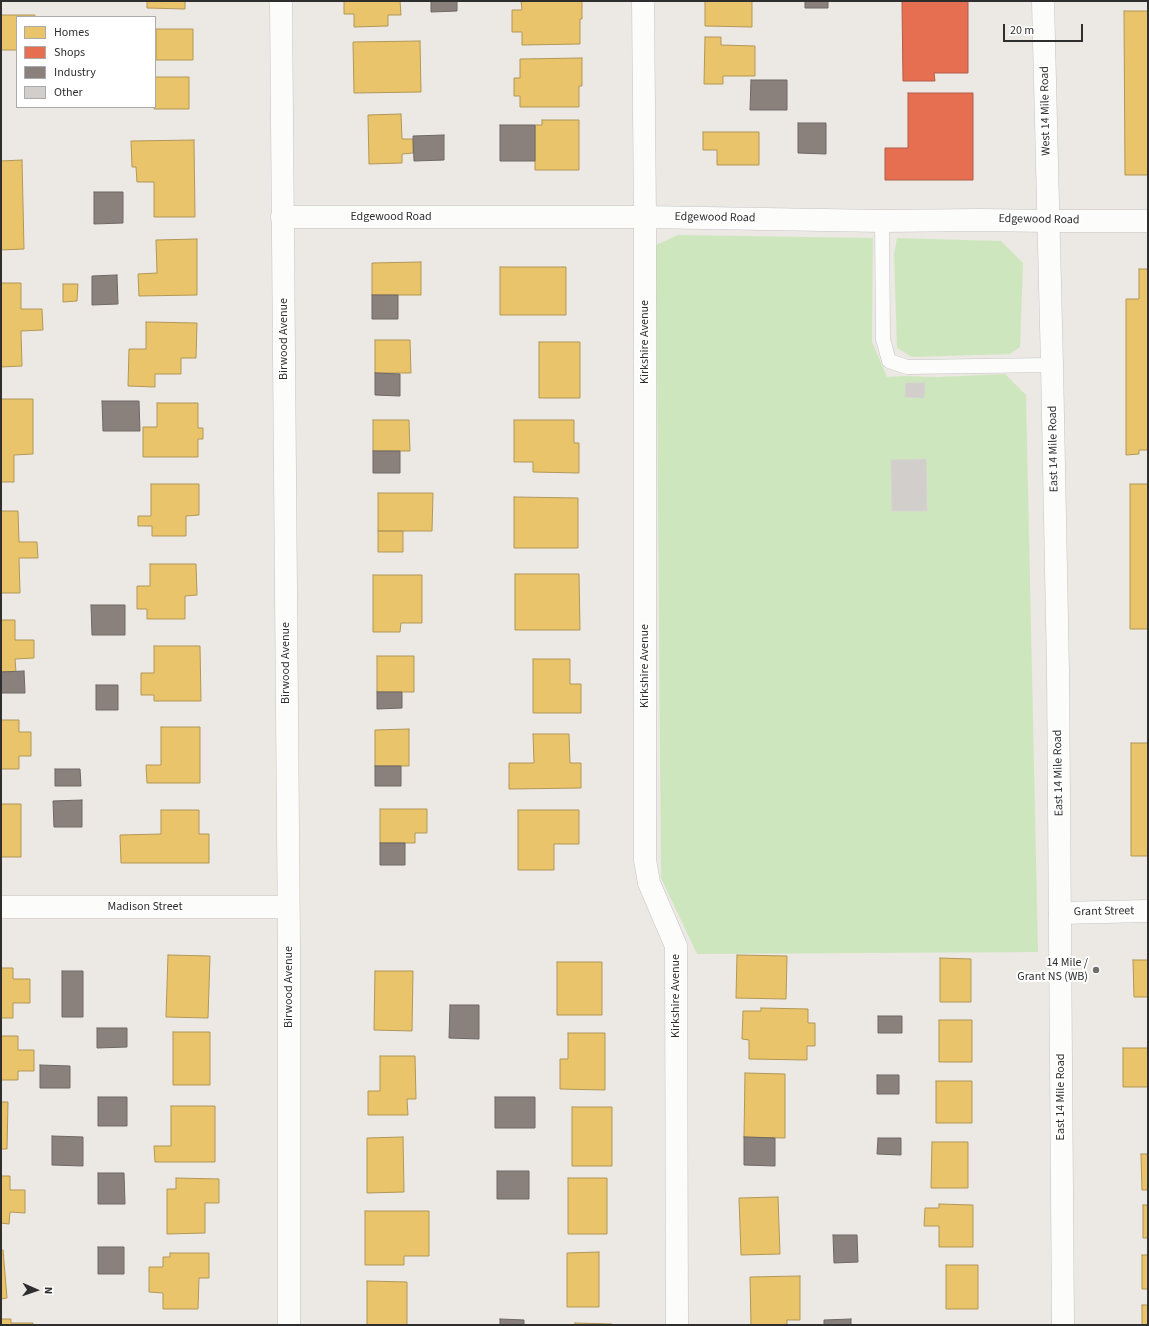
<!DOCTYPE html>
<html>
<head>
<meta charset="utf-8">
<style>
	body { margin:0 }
	#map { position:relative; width:1149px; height:1326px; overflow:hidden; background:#ece8e4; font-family:"Source Sans 3",sans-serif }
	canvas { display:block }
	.frame { position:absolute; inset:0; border:2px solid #2e2e2e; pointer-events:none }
	.legend { position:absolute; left:16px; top:16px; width:140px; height:92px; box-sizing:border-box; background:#fff; border:1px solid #ababab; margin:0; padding:5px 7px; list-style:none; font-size:12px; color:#2e2e2e }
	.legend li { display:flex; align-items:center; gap:8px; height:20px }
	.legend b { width:20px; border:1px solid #ababab }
	.north { position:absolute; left:16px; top:1270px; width:40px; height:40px; -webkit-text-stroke:3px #fff; paint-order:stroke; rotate:92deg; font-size:11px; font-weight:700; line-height:16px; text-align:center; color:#2e2e2e }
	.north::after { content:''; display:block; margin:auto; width:14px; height:18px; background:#2e2e2e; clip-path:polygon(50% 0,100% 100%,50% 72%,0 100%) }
	.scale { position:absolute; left:1003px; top:24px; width:80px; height:18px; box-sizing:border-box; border:2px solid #2e2e2e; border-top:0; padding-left:5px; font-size:12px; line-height:14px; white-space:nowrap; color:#2e2e2e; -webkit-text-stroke:3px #fff; paint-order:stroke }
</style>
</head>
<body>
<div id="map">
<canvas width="1149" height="1326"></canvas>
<div class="frame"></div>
<ul class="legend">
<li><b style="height:11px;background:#e9c46a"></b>Homes</li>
<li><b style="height:11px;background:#e76f51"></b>Shops</li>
<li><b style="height:11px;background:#8a817c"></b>Industry</li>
<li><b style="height:11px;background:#d1cecb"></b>Other</li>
</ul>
<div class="north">N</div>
<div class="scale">20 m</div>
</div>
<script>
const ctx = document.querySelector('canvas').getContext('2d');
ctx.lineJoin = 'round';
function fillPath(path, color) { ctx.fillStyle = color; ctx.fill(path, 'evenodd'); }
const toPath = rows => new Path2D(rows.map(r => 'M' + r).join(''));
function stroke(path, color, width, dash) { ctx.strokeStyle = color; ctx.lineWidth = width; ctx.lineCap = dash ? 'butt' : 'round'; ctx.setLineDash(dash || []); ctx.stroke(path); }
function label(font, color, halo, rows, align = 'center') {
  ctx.font = font + ' "Source Sans 3",sans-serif'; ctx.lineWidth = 4; ctx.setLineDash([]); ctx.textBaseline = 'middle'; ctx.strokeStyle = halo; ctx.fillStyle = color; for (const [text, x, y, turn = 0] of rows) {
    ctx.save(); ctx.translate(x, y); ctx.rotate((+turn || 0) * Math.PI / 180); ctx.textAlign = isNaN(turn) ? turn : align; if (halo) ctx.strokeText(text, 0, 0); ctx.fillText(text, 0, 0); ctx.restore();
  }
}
const green = toPath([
	[678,235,873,238,872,342,887,377,904,376,938,377,1005,374,1026,395,1038,952,697,954,661,878,656,245],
	[897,238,1001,241,1023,263,1020,347,1010,354,912,357,897,348,894,254]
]);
const homes = toPath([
	[147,1,185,1,185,9,147,8,147,1],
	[344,1,400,1,401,15,388,15,388,26,354,27,354,14,344,14,344,1],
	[521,1,582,1,582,19,580,19,580,44,522,45,522,32,512,32,512,10,522,10,521,1],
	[705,1,752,1,752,27,705,26,705,1],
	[1124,11,1148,11,1148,175,1125,175,1124,11],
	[1,15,35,15,35,17,17,17,17,50,1,50,1,15],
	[156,29,193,29,193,60,156,60,156,29],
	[705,37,721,37,721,45,755,46,755,76,723,76,723,84,704,84,705,37],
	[420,41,421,92,354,93,353,42,420,41],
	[582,58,582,86,579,86,579,107,520,107,520,96,514,96,514,78,520,78,520,59,582,58],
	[155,77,189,77,189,109,154,109,155,77],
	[401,114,402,139,413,139,413,153,402,154,402,163,369,164,368,115,401,114],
	[542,120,579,120,579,170,535,170,535,125,542,125,542,120],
	[703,132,759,132,759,165,717,165,717,150,703,150,703,132],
	[194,140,195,217,154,217,154,182,137,182,136,167,132,167,131,141,194,140],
	[22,160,24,249,1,250,1,161,22,160],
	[197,239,197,295,139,296,138,274,157,273,156,240,197,239],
	[421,262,421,295,372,295,372,263,421,262],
	[500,267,566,267,566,315,500,315,500,267],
	[1139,269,1148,269,1148,450,1139,450,1139,454,1126,455,1126,299,1139,299,1139,269],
	[1,283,21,283,21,309,42,309,43,330,21,331,22,366,1,367,1,283],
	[63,284,78,284,77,301,63,302,63,284],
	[146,322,197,323,196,358,181,358,181,374,155,374,155,387,128,386,129,349,146,349,146,322],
	[375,340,410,340,411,373,375,373,375,340],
	[539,342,580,342,580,398,539,398,539,342],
	[1,399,33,399,33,454,14,455,14,482,1,482,1,399],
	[157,403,198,403,198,428,203,428,203,439,198,439,198,457,143,457,143,427,157,427,157,403],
	[373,420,409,420,410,451,373,451,373,420],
	[514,420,574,420,574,443,579,443,579,473,533,472,533,462,514,462,514,420],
	[151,484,199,484,199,515,186,516,186,536,152,536,152,526,138,526,138,516,151,516,151,484],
	[1130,484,1148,484,1148,629,1130,629,1130,484],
	[378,493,433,493,432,531,378,531,378,493],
	[514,497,578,498,578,548,514,548,514,497],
	[1,511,18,511,19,542,37,542,38,558,19,558,20,593,1,593,1,511],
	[378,531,403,531,403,552,378,552,378,531],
	[150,564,196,564,197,595,185,596,185,619,147,619,147,609,137,609,137,586,150,586,150,564],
	[515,574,579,574,580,630,515,630,515,574],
	[373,575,422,575,422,623,401,623,400,632,373,632,373,575],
	[1,620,15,620,15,640,34,640,34,658,15,659,16,672,1,672,1,620],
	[154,646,200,646,201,701,154,701,154,695,141,695,141,673,154,673,154,646],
	[377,656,414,656,414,692,377,692,377,656],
	[533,659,570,659,570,684,581,684,581,713,533,713,533,659],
	[1,720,19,720,19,732,31,732,31,756,19,756,19,769,1,769,1,720],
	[161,727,200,727,200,783,147,783,146,765,161,765,161,727],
	[409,729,409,766,375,766,375,730,409,729],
	[533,734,569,734,570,763,581,763,581,788,509,789,509,763,534,763,533,734],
	[1131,743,1148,743,1148,856,1131,856,1131,743],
	[1,804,21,804,21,857,1,857,1,804],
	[380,809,427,809,427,833,415,833,415,843,380,843,380,809],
	[161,810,199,810,199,834,209,834,209,863,121,863,120,835,161,834,161,810],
	[518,810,579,810,579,844,554,844,554,870,518,870,518,810],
	[168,955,210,956,208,1018,166,1017,168,955],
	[737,955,787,956,786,999,736,998,737,955],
	[940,958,971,959,971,1002,940,1002,940,958],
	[1133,960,1148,960,1148,997,1134,997,1133,960],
	[557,962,602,962,602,1015,557,1015,557,962],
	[1,968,13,968,13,979,30,979,30,1003,13,1003,13,1018,1,1018,1,968],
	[375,971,413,971,412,1031,374,1030,375,971],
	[761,1008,808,1009,808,1023,815,1023,815,1046,807,1046,807,1060,749,1059,749,1040,742,1039,743,1011,761,1011,761,1008],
	[939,1020,972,1020,972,1062,939,1062,939,1020],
	[173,1032,210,1032,210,1085,173,1085,173,1032],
	[568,1033,605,1033,605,1090,560,1089,560,1059,568,1059,568,1033],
	[1,1036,18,1036,18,1050,34,1050,34,1071,18,1071,18,1080,1,1080,1,1036],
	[1123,1048,1148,1048,1148,1087,1123,1087,1123,1048],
	[380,1056,415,1056,416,1099,407,1099,408,1115,368,1115,368,1091,380,1091,380,1056],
	[745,1073,785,1074,785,1138,744,1137,745,1073],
	[936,1081,972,1081,972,1123,936,1123,936,1081],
	[1,1102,8,1102,7,1149,1,1149,1,1102],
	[171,1106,215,1106,215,1162,155,1162,154,1146,171,1146,171,1106],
	[572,1107,612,1107,612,1166,572,1166,572,1107],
	[403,1137,404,1192,367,1193,367,1138,403,1137],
	[932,1142,968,1142,968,1188,931,1188,932,1142],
	[1141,1154,1148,1154,1148,1190,1142,1190,1141,1154],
	[1,1176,10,1176,10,1190,25,1190,25,1213,10,1212,9,1224,1,1223,1,1176],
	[176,1178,219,1179,219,1203,205,1203,205,1233,167,1234,167,1189,176,1189,176,1178],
	[568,1178,607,1178,607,1234,568,1234,568,1178],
	[778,1197,780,1254,741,1255,739,1198,778,1197],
	[939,1204,973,1205,973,1247,939,1247,939,1226,924,1226,925,1208,939,1208,939,1204],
	[1143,1205,1148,1205,1148,1238,1143,1238,1143,1205],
	[365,1211,429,1211,429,1256,404,1256,404,1265,365,1265,365,1211],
	[1,1250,3,1250,7,1298,1,1299,1,1250],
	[599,1252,599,1307,567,1307,567,1253,599,1252],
	[170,1253,209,1253,209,1278,199,1278,198,1309,163,1309,163,1293,149,1292,149,1267,163,1267,163,1257,170,1257,170,1253],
	[1142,1255,1148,1255,1148,1289,1142,1289,1142,1255],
	[946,1265,978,1265,978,1309,946,1309,946,1265],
	[800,1276,800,1320,787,1320,787,1325,751,1325,750,1277,800,1276],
	[367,1281,407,1282,407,1325,367,1325,367,1281],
	[1142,1305,1148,1305,1148,1325,1142,1325,1142,1305],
	[1,1319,11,1319,11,1323,33,1323,33,1325,1,1325,1,1319],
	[575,1323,612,1324,612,1325,575,1325,575,1323]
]);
const shops = toPath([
	[902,1,968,1,968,73,934,73,935,81,903,81,902,1],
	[908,93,973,93,973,180,885,180,885,148,908,148,908,93]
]);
const industry = toPath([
	[431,1,457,1,457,11,431,12,431,1],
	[805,1,828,1,828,8,805,8,805,1],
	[751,80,787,80,787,110,750,110,751,80],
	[798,123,826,123,826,154,798,153,798,123],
	[500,125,535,125,535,161,500,161,500,125],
	[444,135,444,160,414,161,413,136,444,135],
	[94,192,123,192,123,223,94,224,94,192],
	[117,275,118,304,92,305,92,276,117,275],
	[372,295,398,295,398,319,372,319,372,295],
	[375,373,400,374,400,396,375,395,375,373],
	[102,401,139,401,140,431,103,431,102,401],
	[373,451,400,451,400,473,373,473,373,451],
	[91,605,125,605,125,635,92,635,91,605],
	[24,671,25,693,1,693,1,672,24,671],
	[96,685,118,685,118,710,96,710,96,685],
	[377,692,402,692,402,708,377,709,377,692],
	[375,766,401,766,401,786,375,786,375,766],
	[55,769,80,769,81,786,55,786,55,769],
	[82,800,82,827,54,827,53,801,82,800],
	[380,843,405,843,405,865,380,865,380,843],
	[62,971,83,971,83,1017,62,1017,62,971],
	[450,1005,479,1005,479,1039,449,1038,450,1005],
	[878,1016,902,1016,902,1033,878,1033,878,1016],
	[97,1028,127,1028,127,1047,97,1048,97,1028],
	[40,1065,70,1066,70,1088,40,1088,40,1065],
	[877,1075,899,1075,899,1094,877,1094,877,1075],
	[98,1097,127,1097,127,1126,98,1126,98,1097],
	[495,1097,535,1097,535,1128,495,1128,495,1097],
	[52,1136,83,1137,83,1166,52,1165,52,1136],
	[744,1137,775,1138,775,1166,744,1165,744,1137],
	[878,1138,901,1138,901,1155,877,1154,878,1138],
	[497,1171,529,1171,529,1199,497,1199,497,1171],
	[98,1173,124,1173,125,1204,98,1204,98,1173],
	[833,1235,857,1235,858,1262,834,1263,833,1235],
	[98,1247,124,1247,124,1274,98,1274,98,1247],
	[500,1319,524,1320,524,1325,500,1325,500,1319],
	[851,1319,851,1325,824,1325,824,1320,851,1319]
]);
const building = toPath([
	[906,383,925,383,924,398,905,397,906,383],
	[926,459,927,511,892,511,891,460,926,459]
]);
const lane = toPath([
	[882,221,883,339,889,361,907,367,1052,365]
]);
const street = toPath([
	[281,1,289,947,289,1325],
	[643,1,645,217,645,860,649,883,676,946,677,1325],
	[282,217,645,217,882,221,980,220,1049,221,1148,221],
	[1,907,288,907],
	[1060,913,1148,911]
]);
const secondary = toPath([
	[1043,1,1052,365,1058,671,1063,1325]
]);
const markers = [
	[1096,970,4,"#706f6e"]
];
const streetNames = [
	["West 14 Mile Road",1046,111,-91],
	["Edgewood Road",391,217],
	["Edgewood Road",715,218,1],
	["Edgewood Road",1039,220,1],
	["Birwood Avenue",284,339,-90],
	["Kirkshire Avenue",645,342,-90],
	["East 14 Mile Road",1054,449,-91],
	["Birwood Avenue",286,663,-90],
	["Kirkshire Avenue",645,666,-90],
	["East 14 Mile Road",1059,773,-91],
	["Madison Street",145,907],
	["Grant Street",1104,912,-1],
	["Birwood Avenue",289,987,-90],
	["Kirkshire Avenue",676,996,-90],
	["East 14 Mile Road",1061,1097,-90]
];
const poiNames = [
	["14 Mile /",1088,963],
	["Grant NS (WB)",1088,977]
];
fillPath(green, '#cee6be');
fillPath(homes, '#e9c46a');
stroke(homes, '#b19758', 1);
fillPath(shops, '#e76f51');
stroke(shops, '#b05c46', 1);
fillPath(industry, '#8a817c');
stroke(industry, '#6e6865', 1);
fillPath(building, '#d1cecb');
stroke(building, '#d7d4d0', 1);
stroke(lane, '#c5c4c5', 15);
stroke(street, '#c5c4c5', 23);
stroke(secondary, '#c5c4c5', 23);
stroke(lane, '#fcfcfb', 14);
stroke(street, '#fcfcfb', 22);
stroke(secondary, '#fcfcfb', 22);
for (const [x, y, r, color] of markers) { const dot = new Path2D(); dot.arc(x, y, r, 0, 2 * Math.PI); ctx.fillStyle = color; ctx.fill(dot); stroke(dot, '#fff', 1.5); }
label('12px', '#2e2e2e', '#fff', streetNames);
label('12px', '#2e2e2e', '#fff', poiNames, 'right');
</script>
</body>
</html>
